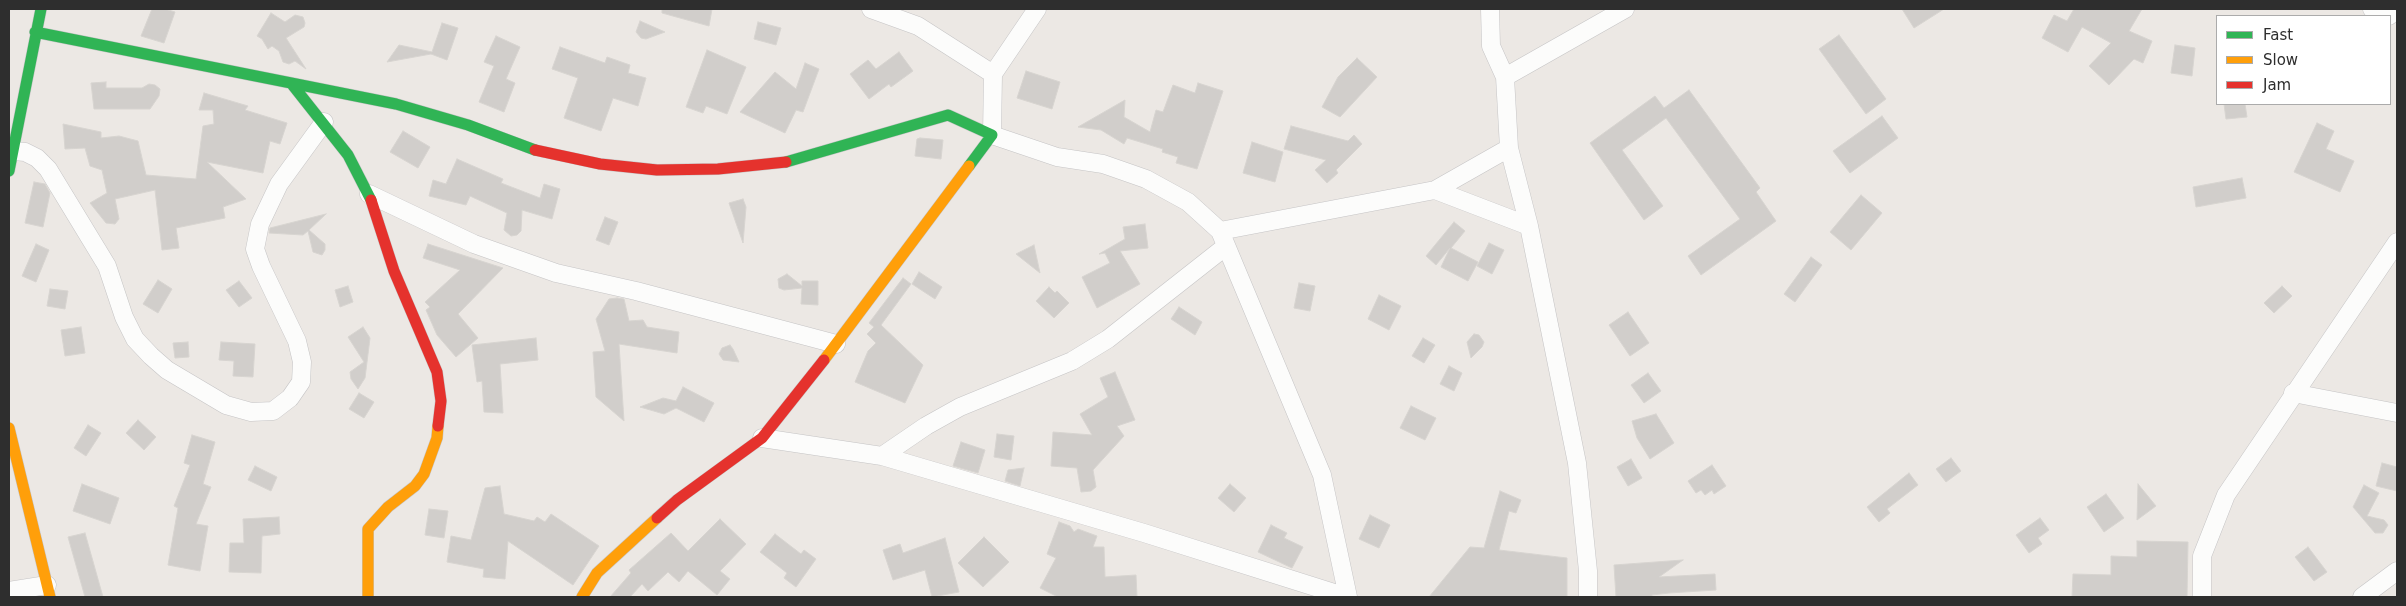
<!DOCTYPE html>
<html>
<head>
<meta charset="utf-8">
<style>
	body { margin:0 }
	#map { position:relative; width:2406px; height:606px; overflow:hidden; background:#ece8e4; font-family:"DejaVu Sans",sans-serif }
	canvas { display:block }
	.frame { position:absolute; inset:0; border:10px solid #2e2e2e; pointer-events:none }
	.legend { position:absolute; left:2216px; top:15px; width:175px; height:90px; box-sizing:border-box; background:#fff; border:1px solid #ababab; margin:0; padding:6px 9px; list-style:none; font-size:15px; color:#2e2e2e }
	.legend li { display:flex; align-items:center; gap:10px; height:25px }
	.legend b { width:25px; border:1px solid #ababab }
</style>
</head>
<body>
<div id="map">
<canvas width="2406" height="606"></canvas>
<div class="frame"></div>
<ul class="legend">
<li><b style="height:6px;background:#30b455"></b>Fast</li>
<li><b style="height:6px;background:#ff9f0a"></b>Slow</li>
<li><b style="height:6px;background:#e5322d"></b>Jam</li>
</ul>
</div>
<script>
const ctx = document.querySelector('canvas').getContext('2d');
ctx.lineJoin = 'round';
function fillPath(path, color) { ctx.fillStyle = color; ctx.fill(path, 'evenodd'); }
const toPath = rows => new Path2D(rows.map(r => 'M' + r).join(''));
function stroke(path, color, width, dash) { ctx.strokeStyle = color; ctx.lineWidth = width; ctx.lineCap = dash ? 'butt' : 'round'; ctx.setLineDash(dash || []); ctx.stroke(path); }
const building = toPath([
	[152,9,165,9,175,12,164,43,141,36,152,9],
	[662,9,712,9,709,26,662,13,662,9],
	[1902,9,1944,9,1914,28,1902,9],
	[2074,9,2142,9,2129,31,2152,41,2143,63,2134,59,2109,85,2089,66,2111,43,2082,27,2068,52,2042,38,2054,15,2067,21,2074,9],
	[271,13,285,22,295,15,303,17,305,23,304,27,286,38,306,69,295,61,289,64,283,62,279,51,272,46,268,49,262,39,257,36,271,13],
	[640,21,665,32,646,39,641,38,636,32,640,21],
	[758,22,781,28,776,45,754,39,758,22],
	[442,23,458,28,447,60,431,54,387,62,399,45,432,52,442,23],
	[1839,35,1886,99,1866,114,1819,49,1839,35],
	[496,36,520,47,506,79,515,83,504,112,479,102,494,66,484,62,496,36],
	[2175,45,2195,48,2192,76,2171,73,2175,45],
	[560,47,605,63,607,57,630,65,628,73,646,78,638,106,613,98,601,131,564,118,578,78,552,69,560,47],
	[707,50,746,67,727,114,706,106,703,113,686,107,707,50],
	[899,52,913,71,891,87,889,84,869,99,850,74,868,60,876,69,899,52],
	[1357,58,1377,77,1340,117,1322,107,1338,77,1357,58],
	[805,63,819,69,803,112,796,110,785,133,740,112,775,72,796,89,805,63],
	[1026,71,1060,82,1052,109,1017,98,1026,71],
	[106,82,106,88,142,88,149,84,155,85,160,89,159,96,150,109,94,109,91,83,106,82],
	[1198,83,1223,91,1197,169,1176,163,1178,157,1162,152,1163,149,1127,138,1124,144,1101,130,1078,127,1125,100,1124,117,1150,132,1156,110,1163,112,1173,85,1195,93,1198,83],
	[1689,90,1760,188,1756,192,1776,221,1701,275,1688,256,1740,219,1666,118,1622,150,1663,206,1644,220,1590,143,1655,96,1664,108,1689,90],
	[204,93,248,106,245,110,287,123,280,144,270,141,263,173,207,162,246,199,223,207,225,218,176,228,179,248,162,250,155,190,115,199,119,219,115,224,106,223,90,203,107,193,102,170,90,166,85,148,65,149,63,124,101,132,101,138,119,136,138,141,146,175,196,179,203,126,214,124,213,110,199,110,204,93],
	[2224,104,2245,104,2247,117,2226,119,2224,104],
	[1882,116,1898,138,1850,173,1833,151,1882,116],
	[2317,123,2334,131,2326,149,2354,161,2340,192,2294,172,2317,123],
	[1291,126,1348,141,1354,135,1362,144,1336,170,1338,173,1327,183,1315,170,1326,160,1284,149,1291,126],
	[403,131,430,147,418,168,390,152,403,131],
	[920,138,943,140,941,159,915,156,917,139,920,138],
	[1252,142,1283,152,1275,182,1243,173,1252,142],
	[457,159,503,179,501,183,540,198,544,184,560,189,552,219,522,210,521,231,517,235,511,236,504,230,507,213,470,196,466,205,429,196,433,180,446,184,457,159],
	[2242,178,2246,198,2196,207,2193,187,2242,178],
	[34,182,45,184,50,193,43,227,25,223,34,182],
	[1861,195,1882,213,1851,250,1830,232,1861,195],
	[743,199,746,207,743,243,729,203,743,199],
	[326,214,309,230,325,244,325,250,322,255,313,252,308,231,303,235,269,233,270,228,326,214],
	[605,217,618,222,609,245,596,240,605,217],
	[1454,222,1465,231,1451,248,1478,262,1468,281,1441,267,1450,248,1436,265,1426,256,1454,222],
	[1145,224,1148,248,1120,251,1140,284,1097,308,1082,277,1110,263,1105,253,1099,254,1125,239,1123,227,1145,224],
	[1489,243,1504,250,1492,274,1477,266,1489,243],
	[36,244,49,250,36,282,22,276,36,244],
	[428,244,503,268,458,314,478,338,456,357,437,335,426,310,430,307,425,302,460,270,423,258,428,244],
	[1034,245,1040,273,1016,254,1034,245],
	[1811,257,1822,265,1795,302,1784,294,1811,257],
	[919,272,942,287,935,299,912,284,919,272],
	[787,274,802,286,802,281,818,281,818,305,801,304,802,288,784,290,779,288,778,279,787,274],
	[903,278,911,284,881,325,923,365,905,403,855,382,868,351,876,343,867,334,874,327,869,323,903,278],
	[158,280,172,289,158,313,143,304,158,280],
	[239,281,252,298,239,307,226,290,239,281],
	[1299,283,1315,286,1310,311,1294,308,1299,283],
	[348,286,353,302,340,307,335,290,348,286],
	[2282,286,2292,296,2274,313,2264,303,2282,286],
	[1049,287,1055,293,1057,291,1069,303,1054,318,1036,301,1049,287],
	[50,289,68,291,65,309,47,306,50,289],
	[1379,295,1401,306,1389,330,1368,319,1379,295],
	[617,298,624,299,629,321,643,320,647,327,679,332,677,353,619,344,624,421,596,397,593,352,605,351,596,319,609,299,617,298],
	[1179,307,1202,322,1195,335,1171,319,1179,307],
	[1628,312,1649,343,1630,356,1609,325,1628,312],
	[81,327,85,353,65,356,61,330,81,327],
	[363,327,370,338,365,378,358,389,351,379,350,372,364,362,348,337,363,327],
	[1474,334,1479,335,1484,342,1482,347,1471,358,1467,342,1474,334],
	[536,338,538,360,500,364,503,413,484,412,482,381,477,382,472,345,536,338],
	[1423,338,1435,345,1424,363,1412,356,1423,338],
	[188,342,189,357,175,358,173,343,188,342],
	[221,342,255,344,253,377,233,376,234,361,219,360,221,342],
	[730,345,733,349,739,362,723,360,719,354,722,348,730,345],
	[1449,366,1462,373,1454,391,1440,384,1449,366],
	[1115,372,1135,420,1117,426,1124,436,1093,470,1096,487,1091,491,1081,492,1077,468,1051,466,1053,432,1092,435,1080,414,1108,397,1100,378,1115,372],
	[1648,373,1661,391,1644,403,1631,385,1648,373],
	[683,387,714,403,704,422,676,408,664,414,640,407,663,398,676,401,683,387],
	[359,393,374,402,364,418,349,409,359,393],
	[1411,406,1436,418,1425,440,1400,428,1411,406],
	[1656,414,1674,443,1650,459,1637,438,1632,421,1656,414],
	[138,420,156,437,144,450,126,433,138,420],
	[88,425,101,433,86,456,74,448,88,425],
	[997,434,1014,436,1011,460,994,457,997,434],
	[192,435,215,442,203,484,211,487,196,524,208,526,200,571,168,565,178,508,174,506,190,465,184,463,192,435],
	[961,442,985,450,978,473,953,466,961,442],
	[1951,458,1961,471,1946,482,1936,469,1951,458],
	[1631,459,1642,478,1628,486,1617,467,1631,459],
	[2382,463,2397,467,2397,491,2376,486,2382,463],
	[1712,465,1726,486,1714,494,1712,490,1705,495,1701,490,1696,493,1688,481,1712,465],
	[255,466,277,477,271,491,248,480,255,466],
	[1024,468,1020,486,1005,481,1008,470,1024,468],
	[1909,473,1918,485,1887,509,1890,513,1879,522,1867,507,1909,473],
	[82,484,119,498,110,524,73,511,82,484],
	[1230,484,1246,498,1234,512,1218,498,1230,484],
	[2138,484,2156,506,2137,520,2138,484],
	[2364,485,2379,493,2367,516,2384,520,2388,525,2383,533,2375,533,2353,507,2364,485],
	[500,486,504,514,534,521,537,517,545,522,551,514,599,546,573,585,508,541,505,579,483,577,484,569,447,562,451,536,471,540,485,488,500,486],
	[1500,491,1521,500,1516,513,1509,511,1499,550,1567,558,1567,597,1429,597,1470,547,1484,548,1500,491],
	[2106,494,2124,518,2104,532,2087,507,2106,494],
	[429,509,448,511,444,538,425,535,429,509],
	[1370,515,1390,525,1379,548,1359,539,1370,515],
	[279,517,280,534,262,536,261,573,229,572,230,543,244,543,243,519,279,517],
	[2040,518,2049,530,2038,538,2042,544,2029,553,2016,535,2040,518],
	[720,519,746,544,720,571,730,579,717,595,688,571,679,582,668,572,648,591,642,584,630,597,610,597,631,573,629,570,671,533,688,551,720,519],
	[1059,522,1070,526,1074,532,1078,529,1097,536,1093,547,1104,547,1105,577,1136,575,1137,597,1058,597,1040,588,1056,558,1047,554,1059,522],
	[1271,525,1287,533,1284,538,1303,547,1292,568,1258,552,1271,525],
	[85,533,103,597,85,597,68,537,85,533],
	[775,534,801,554,804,550,816,559,796,587,784,578,787,573,760,552,775,534],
	[984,537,1009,562,983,587,958,563,984,537],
	[945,538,959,592,932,597,925,570,893,580,883,550,900,544,903,553,945,538],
	[2137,541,2188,542,2187,597,2072,597,2073,574,2111,575,2111,556,2137,557,2137,541],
	[2308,547,2327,572,2314,581,2295,557,2308,547],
	[1683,560,1659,577,1715,574,1716,590,1669,593,1652,595,1652,597,1616,597,1614,565,1683,560]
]);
const street = toPath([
	[871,9,918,26,993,74],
	[1037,9,993,74,992,135,1057,157,1103,164,1146,179,1188,202,1220,231,1322,475,1348,597],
	[1490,9,1491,46,1505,77,1509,148,1529,226,1577,463,1588,571,1588,597],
	[2372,9,2389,16],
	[1505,77,1625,9],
	[14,151,25,152,37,158,48,169,107,266,124,317,135,339,151,356,167,370,226,405,251,412,273,411,290,398,301,382,302,362,297,341,261,266,255,249,260,224,279,184,324,122],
	[1435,190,1529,226],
	[369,194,474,244,556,273,636,291,836,344],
	[1220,231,1435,190,1509,148],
	[2293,393,2397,413],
	[762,438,882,456,1144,533,1347,597],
	[882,456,926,426,960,407,1072,361,1108,339,1225,247],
	[9,591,47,585],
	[2202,597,2202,556,2226,495,2397,242],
	[2362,597,2397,571]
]);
const fast = toPath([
	[35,32,291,83,348,155,371,200],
	[291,83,396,104,468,125,535,150],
	[786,162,948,115,992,135,969,166],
	[9,171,41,9]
]);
const slow = toPath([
	[824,360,969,166],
	[9,428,50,597],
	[368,597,368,529,388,507,415,486,424,474,437,438,438,426],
	[582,597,597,573,657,518]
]);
const jam = toPath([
	[535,150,600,164,657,170,718,169,786,162],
	[371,200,394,271,437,372,441,401,438,426],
	[657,518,677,500,762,438,824,360]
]);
fillPath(building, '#d1cecb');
stroke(building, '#d7d4d0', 1);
stroke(street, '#c5c4c5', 19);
stroke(fast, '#c5c4c5', 12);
stroke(slow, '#c5c4c5', 12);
stroke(jam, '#c5c4c5', 12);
stroke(street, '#fcfcfb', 18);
stroke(fast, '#30b455', 11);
stroke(slow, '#ff9f0a', 11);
stroke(jam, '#e5322d', 11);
</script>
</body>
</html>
